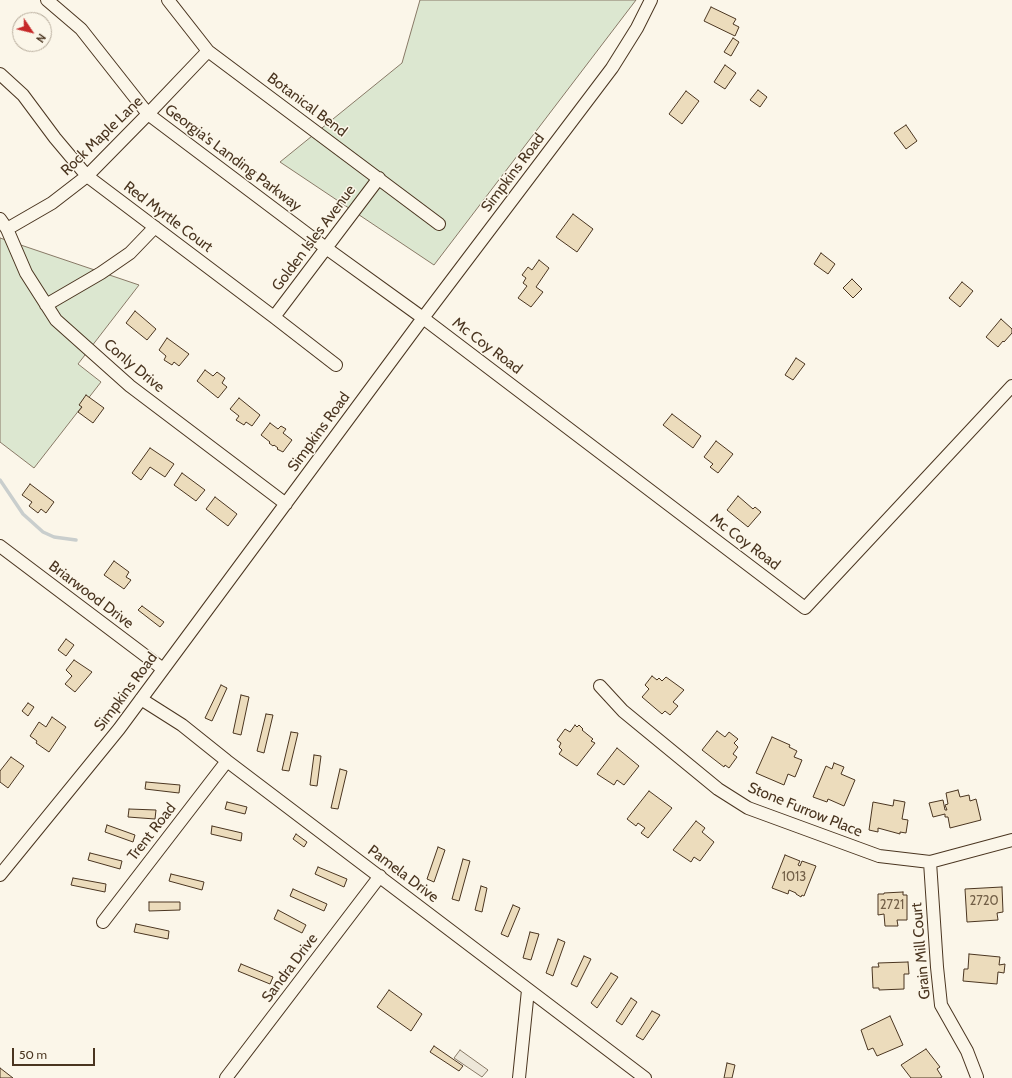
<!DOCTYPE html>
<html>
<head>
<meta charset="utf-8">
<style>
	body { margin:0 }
	#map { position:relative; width:1012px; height:1078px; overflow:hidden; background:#fbf6e9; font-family:Cabin,sans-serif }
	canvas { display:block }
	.north { position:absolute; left:12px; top:12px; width:40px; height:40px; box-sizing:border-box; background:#fbf6e9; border:1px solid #b4a999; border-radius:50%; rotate:125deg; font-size:11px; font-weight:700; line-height:16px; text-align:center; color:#4a3520 }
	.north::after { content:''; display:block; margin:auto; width:14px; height:18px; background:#c62828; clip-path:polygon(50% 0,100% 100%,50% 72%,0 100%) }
	.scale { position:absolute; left:12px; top:1048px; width:83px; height:18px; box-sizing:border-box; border:2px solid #4a3520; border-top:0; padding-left:5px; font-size:12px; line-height:14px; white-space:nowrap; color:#4a3520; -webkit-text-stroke:3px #fbf6e9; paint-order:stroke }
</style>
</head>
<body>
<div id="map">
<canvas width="1012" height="1078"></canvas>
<div class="north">N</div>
<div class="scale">50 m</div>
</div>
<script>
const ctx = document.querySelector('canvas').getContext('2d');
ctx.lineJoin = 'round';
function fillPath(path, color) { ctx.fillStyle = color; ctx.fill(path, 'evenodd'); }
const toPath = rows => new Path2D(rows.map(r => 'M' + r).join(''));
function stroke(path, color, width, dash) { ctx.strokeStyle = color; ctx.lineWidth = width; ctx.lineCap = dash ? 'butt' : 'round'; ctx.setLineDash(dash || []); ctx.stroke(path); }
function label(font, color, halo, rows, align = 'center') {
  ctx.font = font + ' Cabin,sans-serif'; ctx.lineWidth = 3; ctx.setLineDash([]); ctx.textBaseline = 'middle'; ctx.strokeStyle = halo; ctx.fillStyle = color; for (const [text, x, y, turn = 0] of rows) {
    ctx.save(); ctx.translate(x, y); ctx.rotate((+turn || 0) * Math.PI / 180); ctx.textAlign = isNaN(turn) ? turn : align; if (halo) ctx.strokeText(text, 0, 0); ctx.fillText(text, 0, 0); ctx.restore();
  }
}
const green = toPath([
	[420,0,636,0,434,265,280,162,402,63,420,0],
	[0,238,139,285,78,364,101,382,34,468,0,442,0,238]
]);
const parking = toPath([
	[460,1050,488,1070,482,1077,454,1058,460,1050]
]);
const stream = toPath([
	[0,480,23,514,43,532,54,537,76,540]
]);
const building = toPath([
	[711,7,736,19,733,24,739,27,735,36,704,21,711,7],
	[733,38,739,42,731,56,724,52,733,38],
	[725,65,736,73,725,89,714,82,725,65],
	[758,90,767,97,760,107,750,100,758,90],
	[686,91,699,101,682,124,669,114,686,91],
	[906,125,917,141,906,149,894,133,906,125],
	[573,214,593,229,577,252,556,237,573,214],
	[821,253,835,264,828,274,814,264,821,253],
	[539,260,549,268,536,287,543,292,531,307,518,298,527,286,523,283,526,278,522,275,528,267,532,270,539,260],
	[852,279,862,289,853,298,843,288,852,279],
	[962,282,973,291,960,307,949,298,962,282],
	[135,311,156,329,147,340,126,323,135,311],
	[1001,319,1012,329,1012,333,1004,342,1003,341,998,347,986,337,1001,319],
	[167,338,189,354,179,366,174,362,172,365,164,360,166,356,159,350,167,338],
	[796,358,805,364,793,380,785,375,796,358],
	[205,370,213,376,217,372,225,378,222,383,227,387,218,398,197,381,205,370],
	[86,395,104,408,93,423,78,412,82,407,79,405,86,395],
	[239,398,260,415,252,426,246,422,244,425,236,420,239,416,230,409,239,398],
	[672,414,701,436,693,448,663,425,672,414],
	[270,423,278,429,281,426,286,429,283,433,292,440,283,452,277,449,278,448,274,445,273,446,269,443,270,442,261,435,270,423],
	[716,441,733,454,718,473,710,467,713,464,704,457,716,441],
	[150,448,174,464,165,477,150,467,141,480,132,473,150,448],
	[182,473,205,490,196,501,174,485,182,473],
	[30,484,54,502,46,513,41,509,38,513,29,506,32,502,22,495,30,484],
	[738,496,753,509,755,507,761,512,748,527,727,510,738,496],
	[215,497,237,514,228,526,206,509,215,497],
	[114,561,129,572,126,577,131,580,124,589,104,575,114,561],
	[142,606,164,622,160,627,138,610,142,606],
	[66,639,74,645,66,656,58,650,66,639],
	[74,660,92,672,75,692,65,684,72,676,66,670,74,660],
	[652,676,657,680,659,678,662,681,666,677,684,690,673,702,678,706,670,715,665,711,662,714,642,697,649,689,645,685,652,676],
	[221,685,227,688,212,721,205,718,221,685],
	[241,695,249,697,241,735,233,733,241,695],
	[28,703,34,707,28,716,22,711,28,703],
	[266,714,273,715,264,753,257,751,266,714],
	[52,717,66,727,49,752,36,743,37,741,30,736,39,722,46,727,52,717],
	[575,725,577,727,579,725,583,729,582,730,593,739,591,741,595,743,577,766,559,754,562,750,559,747,561,743,557,740,565,729,570,732,575,725],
	[717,731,725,737,729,732,738,739,734,743,738,747,733,754,737,757,729,768,725,765,724,767,702,750,717,731],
	[291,732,298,733,289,771,282,770,291,732],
	[772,737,790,745,789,747,797,751,794,757,802,760,795,777,788,774,784,785,756,773,772,737],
	[617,748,639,766,624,785,617,780,614,785,597,774,617,748],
	[314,755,321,756,317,786,310,785,314,755],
	[11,757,24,766,8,788,0,782,0,771,11,757],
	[834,763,844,767,841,774,855,780,844,806,828,799,827,802,813,797,826,766,832,769,834,763],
	[340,769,347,771,338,809,331,808,340,769],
	[146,782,180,785,179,793,145,789,146,782],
	[958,790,960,797,969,795,970,801,976,799,981,820,950,828,948,817,945,817,945,814,933,817,929,803,943,800,945,810,947,810,945,805,948,804,946,793,958,790],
	[649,791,672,808,648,838,641,833,645,828,638,823,636,826,627,819,649,791],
	[894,800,905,802,902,819,908,820,906,833,900,832,900,834,878,828,878,832,869,830,873,802,893,806,894,800],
	[227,802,247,807,245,814,225,809,227,802],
	[129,809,156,810,155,819,128,817,129,809],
	[696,821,705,828,702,832,714,842,700,861,694,857,691,862,673,850,696,821],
	[107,825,135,835,133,842,105,832,107,825],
	[212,826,242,833,241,841,211,834,212,826],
	[296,834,307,842,304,847,293,839,296,834],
	[438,847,445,850,434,882,427,879,438,847],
	[90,853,122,861,120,869,88,860,90,853],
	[785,855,800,861,798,865,800,866,802,861,816,866,804,896,802,895,801,897,796,894,796,893,789,890,788,894,772,888,785,855],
	[463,859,470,861,459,901,452,899,463,859],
	[318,867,347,879,344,887,315,874,318,867],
	[171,874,204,882,202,890,169,881,171,874],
	[73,878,106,884,105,892,71,885,73,878],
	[481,886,487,888,482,912,475,910,481,886],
	[1002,887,1003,912,997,913,998,920,967,922,965,889,1002,887],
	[293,889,327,904,324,911,290,896,293,889],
	[903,892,903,895,907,895,907,920,897,920,898,926,885,926,884,914,878,915,878,894,884,894,884,893,903,892],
	[149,902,180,902,180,910,149,911,149,902],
	[513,905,520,908,508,937,501,934,513,905],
	[278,910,306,925,302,933,274,919,278,910],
	[136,924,169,931,168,939,134,932,136,924],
	[530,932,539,934,531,960,523,958,530,932],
	[558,939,565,942,553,976,546,973,558,939],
	[969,954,1000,957,999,965,1005,964,1004,973,998,972,997,984,963,981,964,969,968,969,969,954],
	[584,956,591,959,577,987,571,984,584,956],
	[908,962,909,974,904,974,904,989,879,990,879,988,873,988,872,967,879,967,878,963,908,962],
	[241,964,273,977,270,984,238,971,241,964],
	[611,973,618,977,597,1008,591,1003,611,973],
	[389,990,422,1014,411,1031,377,1007,389,990],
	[631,998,637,1002,622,1025,616,1021,631,998],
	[652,1011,660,1015,643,1040,636,1036,652,1011],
	[890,1016,903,1045,877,1056,873,1048,868,1050,861,1030,890,1016],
	[434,1046,463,1066,459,1071,430,1052,434,1046],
	[926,1049,940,1067,937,1069,942,1077,940,1078,911,1078,901,1065,926,1049],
	[727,1063,735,1065,732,1078,724,1078,727,1063],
	[0,1068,13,1078,0,1078,0,1068]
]);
const minor = toPath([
	[47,0,81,29,148,114,326,248,423,318,805,608,1012,386],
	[168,0,208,51,439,224],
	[0,74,23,95,55,138,87,176,274,317,336,365],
	[0,219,7,229,26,273,56,320,130,386,286,504],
	[7,229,52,203,87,176,148,114,208,51],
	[46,305,101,273,130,253,155,227],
	[274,317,379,178],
	[0,546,163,669],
	[600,686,623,711,718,789,748,808,879,856,930,862,1012,840],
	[141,699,182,725,227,761,645,1078],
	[930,862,937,967,941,1005,967,1051,977,1077],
	[0,875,119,729,423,318,612,68,637,28,651,0],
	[103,922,227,761],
	[226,1078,380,876],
	[519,1078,528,990]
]);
const numberNames = [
	["1013",794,877],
	["2720",984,901],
	["2721",892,905]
];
const streetNames = [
	["Botanical Bend",307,105,37],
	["Rock Maple Lane",102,136,-44],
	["Georgia's Landing Parkway",233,158,37],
	["Simpkins Road",513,173,-53],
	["Red Myrtle Court",168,217,37],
	["Golden Isles Avenue",314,238,-53],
	["Mc Coy Road",487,346,37],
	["Conly Drive",134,366,40],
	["Simpkins Road",319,432,-54],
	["Mc Coy Road",745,542,37],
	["Briarwood Drive",91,595,37],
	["Simpkins Road",126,692,-53],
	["Stone Furrow Place",805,810,22],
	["Trent Road",152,832,-52],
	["Pamela Drive",403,874,37],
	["Grain Mill Court",921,951,-95],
	["Sandra Drive",290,968,-53]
];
fillPath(green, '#dce7d0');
stroke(green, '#887966', 1);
fillPath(parking, '#ede7d9');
stroke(parking, '#887966', 1);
stroke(stream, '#c9cecd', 3.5);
fillPath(building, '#ecdcbc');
stroke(building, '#4a3520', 1);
stroke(minor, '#4a3520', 14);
stroke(minor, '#fbf6e9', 12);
label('13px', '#725f47', null, numberNames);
label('15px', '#4a3520', '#fbf6e9', streetNames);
</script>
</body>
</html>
